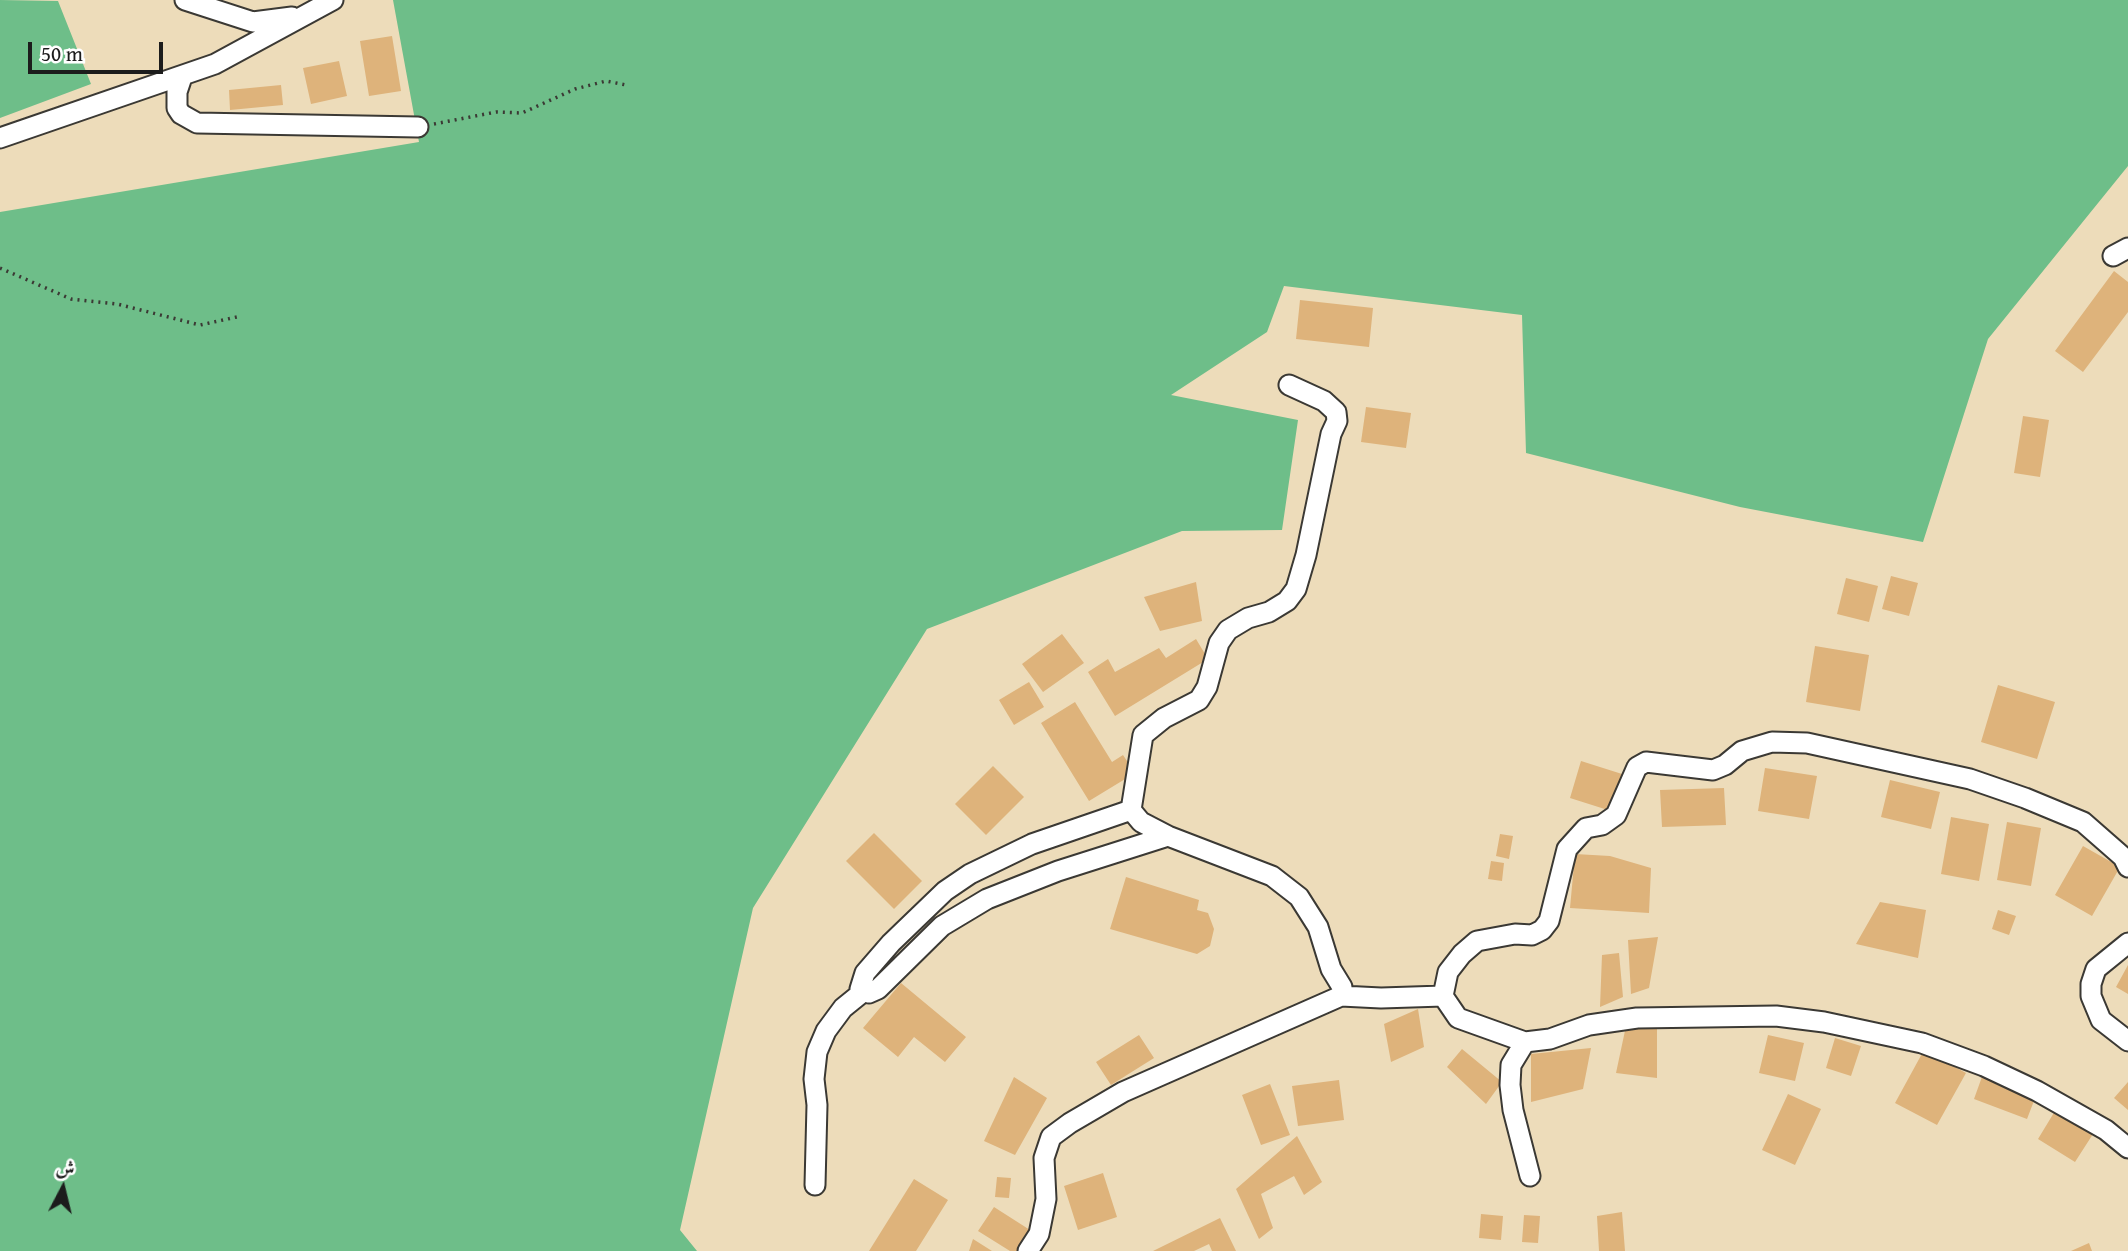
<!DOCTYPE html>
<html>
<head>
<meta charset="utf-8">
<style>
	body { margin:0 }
	#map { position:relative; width:2128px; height:1251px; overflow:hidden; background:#eddcba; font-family:"Gentium Book Plus",Amiri,serif }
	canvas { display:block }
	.north { position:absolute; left:28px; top:1153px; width:70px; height:70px; -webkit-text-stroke:5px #fff; paint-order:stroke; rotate:7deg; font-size:19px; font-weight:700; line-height:28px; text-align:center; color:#1c1c1c }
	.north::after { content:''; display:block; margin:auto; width:24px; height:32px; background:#1c1c1c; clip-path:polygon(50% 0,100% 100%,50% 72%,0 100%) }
	.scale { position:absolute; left:28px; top:42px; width:135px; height:32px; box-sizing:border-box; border:4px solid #1c1c1c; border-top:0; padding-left:9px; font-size:21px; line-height:24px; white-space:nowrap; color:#1c1c1c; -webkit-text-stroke:5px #fff; paint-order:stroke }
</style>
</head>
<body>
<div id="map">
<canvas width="2128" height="1251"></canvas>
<div class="north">ش</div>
<div class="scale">50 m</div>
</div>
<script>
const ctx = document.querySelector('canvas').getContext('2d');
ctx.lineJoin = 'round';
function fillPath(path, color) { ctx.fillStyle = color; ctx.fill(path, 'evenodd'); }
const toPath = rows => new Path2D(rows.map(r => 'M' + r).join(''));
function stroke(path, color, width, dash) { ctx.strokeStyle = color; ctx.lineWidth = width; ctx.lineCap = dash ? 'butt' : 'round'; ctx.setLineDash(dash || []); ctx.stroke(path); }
const forest = toPath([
	[0,0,58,1,91,84,0,118],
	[393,0,2128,0,2128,166,1988,339,1923,542,1740,507,1526,453,1522,315,1284,286,1267,332,1171,395,1298,420,1282,530,1182,531,927,629,753,908,680,1230,697,1251,0,1251,0,212,419,142]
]);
const building = toPath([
	[392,36,401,91,369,96,360,41],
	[339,61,347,96,311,104,303,68],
	[281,85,283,105,230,110,229,90],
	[2114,271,2128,282,2128,312,2083,372,2055,351],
	[1300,300,1373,308,1369,347,1296,339],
	[1366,407,1411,413,1406,448,1361,442],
	[2023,416,2049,420,2040,477,2014,473],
	[1891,576,1918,583,1909,616,1882,609],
	[1846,578,1878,586,1869,622,1837,614],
	[1196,582,1202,621,1160,631,1144,597],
	[1062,634,1084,663,1043,692,1022,664],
	[1196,639,1208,659,1115,716,1088,672,1108,659,1115,672,1159,648,1166,658],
	[1815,646,1869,655,1860,711,1806,702],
	[1029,682,1044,707,1014,725,999,700],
	[1998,685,2055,702,2037,759,1981,742],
	[1075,702,1112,762,1123,755,1135,773,1089,801,1041,723],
	[1581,761,1622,774,1611,811,1570,798],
	[993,766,1024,797,986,835,955,804],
	[1765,768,1817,776,1809,819,1758,811],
	[1890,780,1940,792,1931,829,1881,817],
	[1724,788,1726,825,1662,827,1660,790],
	[1951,817,1989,824,1979,881,1941,874],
	[2007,822,2041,828,2031,886,1997,880],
	[874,833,922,881,894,909,846,861],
	[1500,834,1513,836,1509,859,1496,856],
	[2083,846,2120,867,2092,916,2055,895],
	[1575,854,1610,856,1651,868,1649,913,1570,908],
	[1491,861,1504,863,1502,881,1488,879],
	[1126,877,1199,900,1197,910,1208,913,1214,929,1210,946,1197,954,1110,929],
	[1880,902,1926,910,1918,958,1856,944],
	[1998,910,2016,916,2009,935,1992,929],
	[1658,937,1649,988,1631,994,1628,940],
	[1619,953,1623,997,1600,1007,1602,955],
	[2128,965,2128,994,2116,987],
	[901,983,966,1037,945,1062,914,1037,898,1057,863,1028],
	[1418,1009,1424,1047,1391,1062,1384,1024],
	[1657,1023,1657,1078,1616,1073,1626,1026],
	[1139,1035,1154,1058,1111,1085,1096,1062],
	[1768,1035,1804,1043,1795,1081,1759,1073],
	[1835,1038,1861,1046,1851,1076,1826,1068],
	[1591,1048,1583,1089,1531,1102,1531,1054],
	[1462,1049,1502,1082,1486,1104,1447,1067],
	[1924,1050,1966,1073,1937,1125,1895,1103],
	[1983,1074,2037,1093,2027,1119,1974,1099],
	[1014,1077,1047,1098,1015,1155,984,1141],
	[1339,1080,1344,1120,1298,1126,1292,1086],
	[2128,1082,2128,1110,2114,1098],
	[1270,1084,1290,1135,1261,1145,1242,1095],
	[1788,1094,1821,1109,1795,1165,1762,1150],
	[2055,1111,2093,1134,2075,1162,2038,1139],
	[1297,1136,1322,1182,1304,1195,1294,1176,1261,1194,1273,1228,1259,1239,1236,1189],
	[1103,1173,1117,1217,1078,1230,1064,1186],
	[997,1177,1011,1178,1009,1198,995,1197],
	[914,1179,948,1200,916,1251,869,1251],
	[994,1207,1030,1230,1018,1251,1010,1251,978,1231],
	[1622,1212,1625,1251,1599,1251,1597,1216],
	[1481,1214,1503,1216,1501,1240,1479,1238],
	[1524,1215,1540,1216,1538,1243,1522,1242],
	[1220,1218,1236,1251,1212,1251,1209,1244,1194,1251,1153,1251],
	[973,1239,992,1251,969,1251],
	[2089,1243,2092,1251,2071,1251]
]);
const path = toPath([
	[434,124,496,112,522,113,575,89,606,81,626,85],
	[0,268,71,299,117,304,200,325,241,316]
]);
const street = toPath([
	[185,0,253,22,292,17],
	[182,77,177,92,177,108,181,114,197,123,418,127],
	[0,138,215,64,333,0],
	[2113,256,2128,248],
	[1289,385,1324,401,1336,412,1337,421,1331,434,1306,555,1296,589,1287,601,1269,612,1248,618,1228,630,1219,643,1207,687,1199,700,1164,718,1143,735,1131,810,1141,822,1168,836,1272,876,1299,897,1318,927,1331,969,1342,987,1341,996,1381,998,1443,996,1458,1018,1525,1042],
	[1131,810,1032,844,970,874,945,891,891,943,865,973,860,989,869,993,878,989,942,926,987,899,1058,871,1168,836],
	[2128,943,2096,969,2091,984,2091,996,2101,1020,2128,1041],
	[1443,996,1448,972,1462,954,1477,941,1515,934,1532,935,1542,930,1549,921,1567,849,1586,828,1602,825,1616,815,1637,767,1646,762,1713,770,1725,765,1742,751,1772,742,1807,743,1970,779,2025,798,2083,822,2123,857,2128,867],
	[1530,1176,1513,1110,1510,1085,1511,1065,1525,1042,1550,1039,1589,1025,1637,1018,1776,1016,1824,1022,1922,1043,1984,1066,2037,1091,2106,1130,2128,1148],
	[815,1185,817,1105,814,1079,817,1052,826,1031,843,1008,864,991],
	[1028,1251,1039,1234,1046,1199,1044,1158,1051,1137,1070,1123,1123,1092,1341,996]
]);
fillPath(forest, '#6ebe89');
fillPath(building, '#deb37b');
stroke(street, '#3b3934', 23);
stroke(path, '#3b3934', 3.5, [2, 5]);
stroke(street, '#fff', 19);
</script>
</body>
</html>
